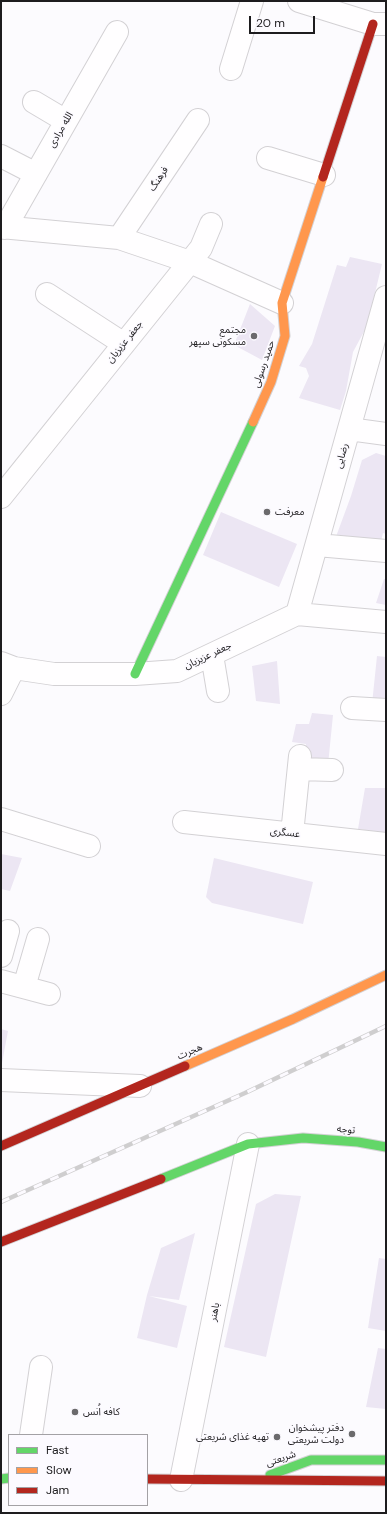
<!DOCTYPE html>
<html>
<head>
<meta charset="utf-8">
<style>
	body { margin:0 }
	#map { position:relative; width:387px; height:1514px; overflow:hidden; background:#fcfbfe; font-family:"DM Sans",sans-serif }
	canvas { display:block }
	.frame { position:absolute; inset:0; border:2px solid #1d1c1e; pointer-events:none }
	.legend { position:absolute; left:8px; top:1434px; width:140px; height:72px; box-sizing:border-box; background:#fcfaff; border:1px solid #a3a1a5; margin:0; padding:5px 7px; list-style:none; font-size:12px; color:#1d1c1e }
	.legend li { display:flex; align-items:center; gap:8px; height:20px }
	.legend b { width:20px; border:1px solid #a3a1a5 }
	.scale { position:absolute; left:249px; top:16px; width:66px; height:18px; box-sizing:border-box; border:2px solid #1d1c1e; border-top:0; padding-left:5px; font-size:12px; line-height:14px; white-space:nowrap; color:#1d1c1e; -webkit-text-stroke:3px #fcfaff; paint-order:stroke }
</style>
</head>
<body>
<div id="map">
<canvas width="387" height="1514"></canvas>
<div class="frame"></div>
<ul class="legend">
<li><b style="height:5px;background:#63d668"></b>Fast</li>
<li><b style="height:5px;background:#ff974d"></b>Slow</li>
<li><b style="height:5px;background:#b3261e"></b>Jam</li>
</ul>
<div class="scale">20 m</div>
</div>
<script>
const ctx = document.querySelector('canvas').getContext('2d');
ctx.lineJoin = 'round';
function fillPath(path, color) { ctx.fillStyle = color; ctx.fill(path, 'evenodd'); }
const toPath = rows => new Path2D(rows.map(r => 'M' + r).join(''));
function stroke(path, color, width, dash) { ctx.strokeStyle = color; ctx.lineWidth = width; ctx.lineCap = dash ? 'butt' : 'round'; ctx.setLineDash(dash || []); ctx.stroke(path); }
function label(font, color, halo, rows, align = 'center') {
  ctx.font = font + ' "DM Sans","Noto Sans Arabic",sans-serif'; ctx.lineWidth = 3; ctx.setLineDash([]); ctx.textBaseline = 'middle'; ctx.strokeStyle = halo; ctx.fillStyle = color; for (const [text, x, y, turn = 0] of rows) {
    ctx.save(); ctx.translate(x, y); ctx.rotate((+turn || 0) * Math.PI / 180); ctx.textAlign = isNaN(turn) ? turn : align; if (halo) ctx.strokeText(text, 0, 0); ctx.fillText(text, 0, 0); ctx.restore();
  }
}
const building = toPath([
	[350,257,382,264,367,326,353,352,346,391,340,410,299,398,309,376,306,368,299,366,312,344,337,265,346,267],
	[250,304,275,326,262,360,234,345],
	[376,453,386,456,386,534,383,533,381,541,361,537,360,546,334,542,351,496,362,460],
	[221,512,297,544,279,587,203,555],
	[384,579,386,579,386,605,376,603],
	[377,656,386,657,386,705,372,704],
	[277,661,280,704,256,701,252,666],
	[312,713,333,715,328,765,303,763,306,744,292,742,296,724,309,724],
	[365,788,386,788,386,833,358,829],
	[1,854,22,858,10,891,1,889],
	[214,858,313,882,303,924,212,903,206,897],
	[1,1029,8,1031,2,1063,1,1063],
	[275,1194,301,1196,266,1357,224,1347,256,1204],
	[195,1233,179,1300,149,1296,187,1306,177,1348,137,1338,147,1295,161,1248],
	[379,1258,386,1259,386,1331,368,1328],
	[378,1348,386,1349,386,1409,366,1407]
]);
const street = toPath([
	[299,1,373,24,386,24],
	[231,69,252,1],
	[34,102,66,121],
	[1,156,36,174],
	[268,158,324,175],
	[1,227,119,238,190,262,282,303],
	[5,228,117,32],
	[119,238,198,120],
	[47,294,124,344],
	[349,429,386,434],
	[1,497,201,248,211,224],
	[317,545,386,551],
	[297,614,386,297],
	[212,655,218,691],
	[1,663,14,668,54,674,135,674,177,671,297,614,386,622],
	[1,694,14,668],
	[352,708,386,710],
	[299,769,332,770],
	[1,819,89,846],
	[184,822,386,844],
	[292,834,300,756],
	[1,956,8,931],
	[1,981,49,994],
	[24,987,38,939],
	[1,1080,140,1086],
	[31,1435,41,1367],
	[181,1480,248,1144]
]);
const fast = toPath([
	[135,674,253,422],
	[161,1179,248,1144,303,1138,358,1142,386,1147],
	[270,1475,311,1460,386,1460],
	[1,1479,9,1478]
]);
const slow = toPath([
	[253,422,271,382,285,336,282,303,323,177],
	[185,1066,293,1019,386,975]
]);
const jam = toPath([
	[323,177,373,24],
	[1,1146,185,1066],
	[1,1242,161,1179],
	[147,1479,386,1481]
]);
const rail = toPath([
	[1,1202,245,1093,386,1026]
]);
const markers = [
	[254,336,4,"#6b6a6c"],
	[267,512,4,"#6b6a6c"],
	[75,1412,4,"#6b6a6c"],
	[352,1434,4,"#6b6a6c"],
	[277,1437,4,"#6b6a6c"]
];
const streetNames = [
	["الله مرادی",61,130,-60],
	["فرهنگ",159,179,-57],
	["جعفر عزیزیان",125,342,-51],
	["حمید رسولی",264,364,-71],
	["رضایی",342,456,-75],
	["جعفر عزیزیان",208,656,-25],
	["عسگری",285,833,6],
	["هجرت",190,1052,-23],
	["توجه",346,1130,5],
	["باهنر",215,1312,-79],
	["شریعتی",281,1459,-19]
];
const poiNames = [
	["مجتمع",246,330],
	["مسکونی سپهر",246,342],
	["معرفت",275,512,"left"],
	["کافه اُنس",83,1412,"left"],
	["دفتر پیشخوان",344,1428],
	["دولت شریعتی",344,1440],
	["تهیه غذای شریعتی",269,1437]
];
fillPath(building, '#ece6f3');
stroke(street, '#d3d1d4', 24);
stroke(fast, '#d3d1d4', 11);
stroke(slow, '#d3d1d4', 11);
stroke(jam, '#d3d1d4', 11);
stroke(street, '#fffeff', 22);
stroke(fast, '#63d668', 9);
stroke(slow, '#ff974d', 9);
stroke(jam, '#b3261e', 9);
stroke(rail, '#cfcecf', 4.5);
stroke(rail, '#fcfaff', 3, [9]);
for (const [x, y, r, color] of markers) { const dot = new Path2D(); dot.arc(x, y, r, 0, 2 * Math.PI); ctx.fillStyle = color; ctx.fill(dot); stroke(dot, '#fcfaff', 1.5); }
label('10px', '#1d1c1e', '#fcfaff', streetNames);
label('10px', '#1d1c1e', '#fcfaff', poiNames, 'right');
</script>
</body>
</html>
